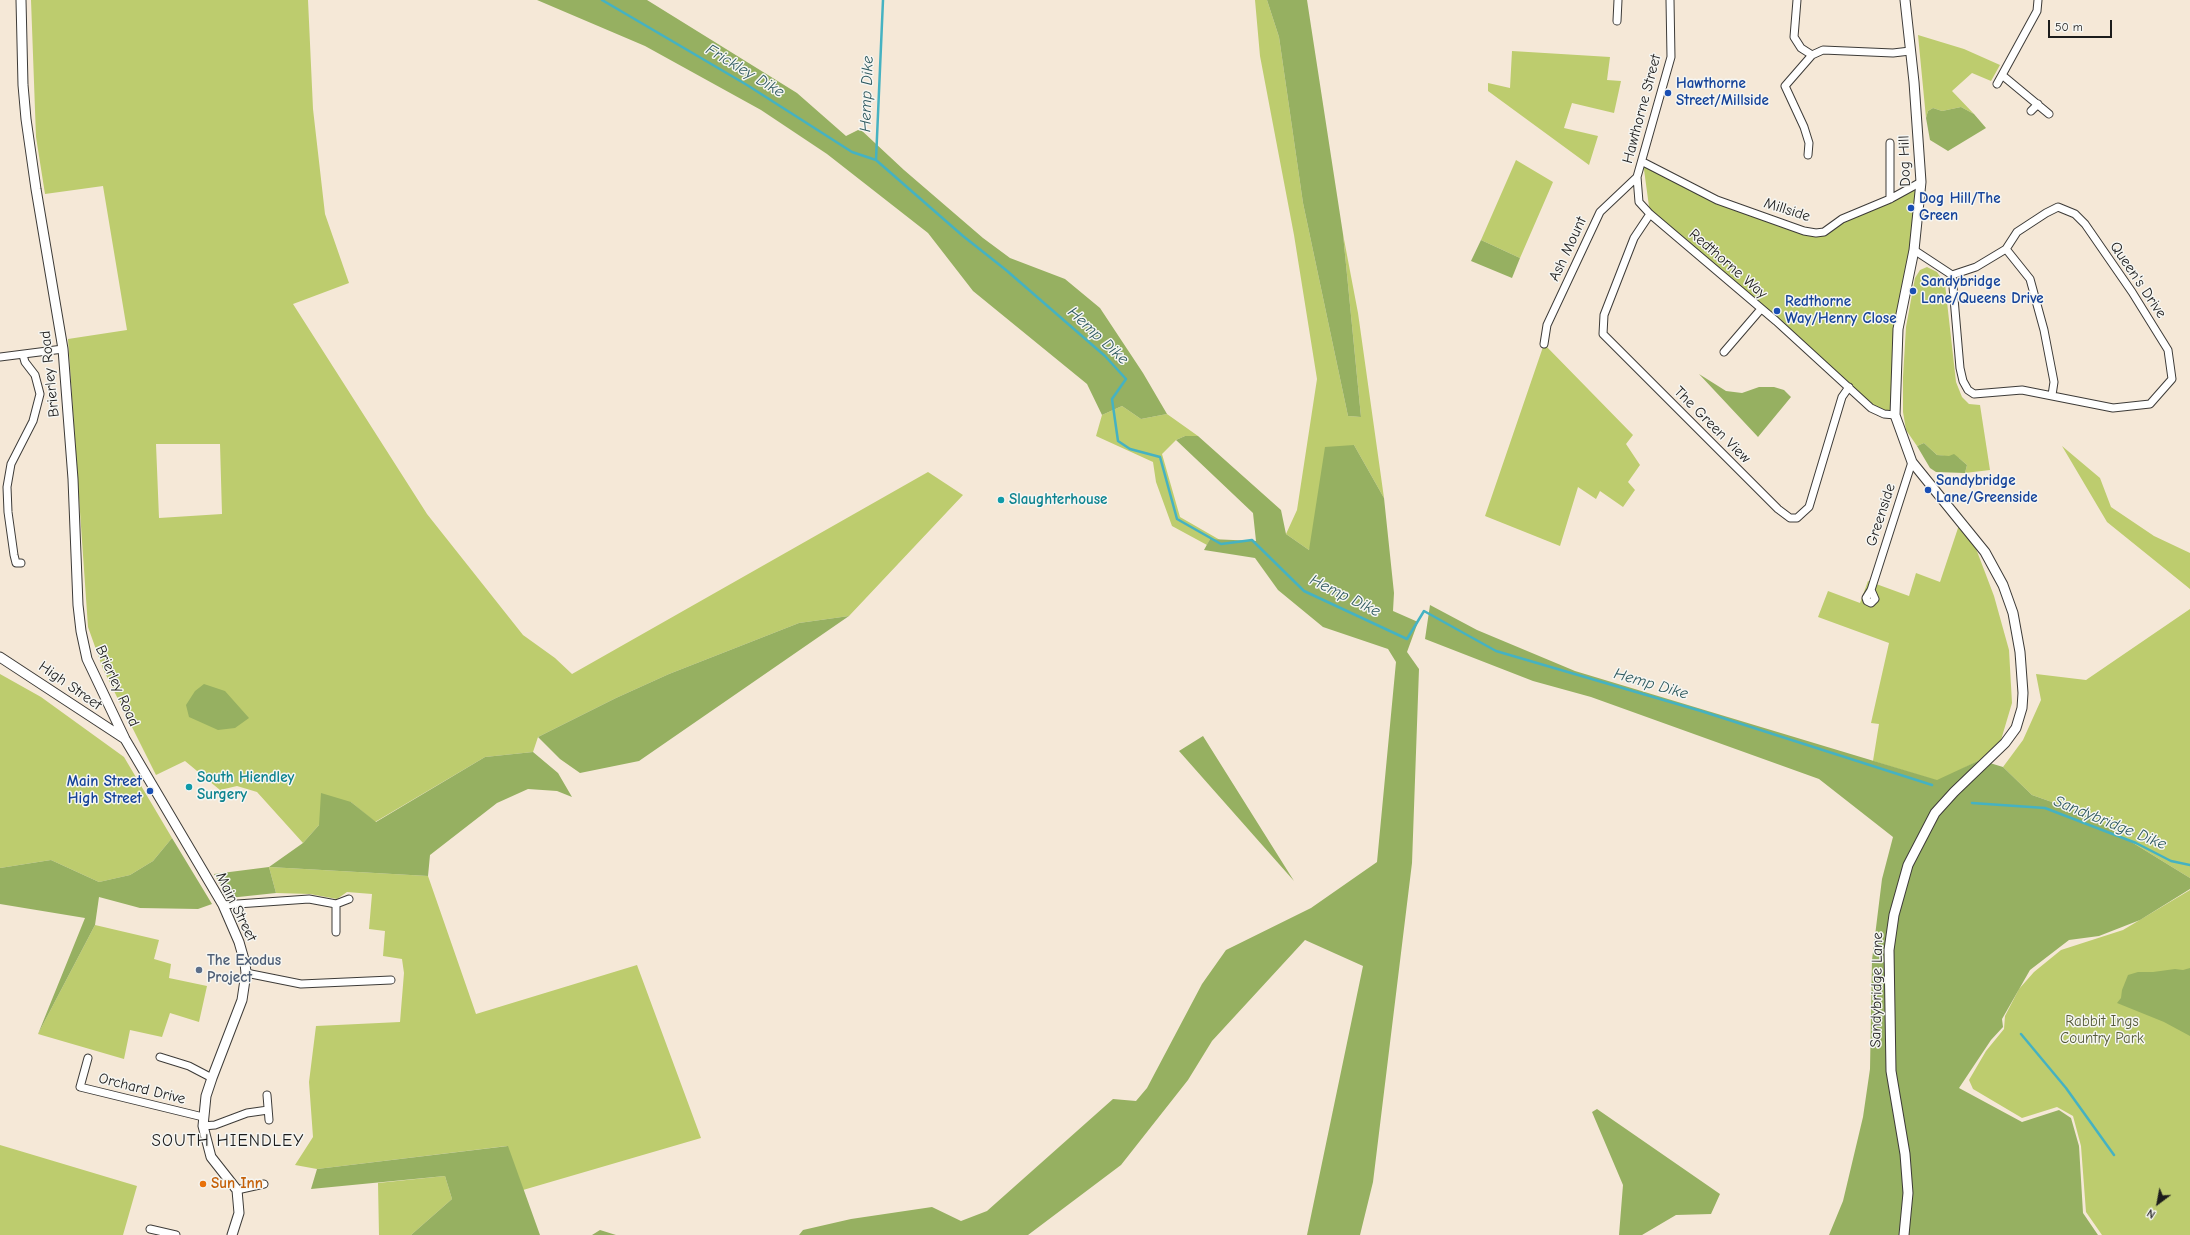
<!DOCTYPE html>
<html>
<head>
<meta charset="utf-8">
<style>
	body { margin:0 }
	#map { position:relative; width:2190px; height:1235px; overflow:hidden; background:#f5e8d7; font-family:"Comic Neue",sans-serif }
	canvas { display:block }
	.north { position:absolute; left:2138px; top:1183px; width:40px; height:40px; -webkit-text-stroke:3px #f6f6f2; paint-order:stroke; rotate:212deg; font-size:11px; font-weight:700; line-height:16px; text-align:center; color:#1c1c1c }
	.north::after { content:''; display:block; margin:auto; width:14px; height:18px; background:#1c1c1c; clip-path:polygon(50% 0,100% 100%,50% 72%,0 100%) }
	.scale { position:absolute; left:2048px; top:20px; width:64px; height:18px; box-sizing:border-box; border:2px solid #1c1c1c; border-top:0; padding-left:5px; font-size:12px; line-height:14px; white-space:nowrap; color:#1c1c1c; -webkit-text-stroke:3px #f6f6f2; paint-order:stroke }
</style>
</head>
<body>
<div id="map">
<canvas width="2190" height="1235"></canvas>
<div class="north">N</div>
<div class="scale">50 m</div>
</div>
<script>
const ctx = document.querySelector('canvas').getContext('2d');
ctx.lineJoin = 'round';
function fillPath(path, color) { ctx.fillStyle = color; ctx.fill(path, 'evenodd'); }
const toPath = rows => new Path2D(rows.map(r => 'M' + r).join(''));
function stroke(path, color, width, dash) { ctx.strokeStyle = color; ctx.lineWidth = width; ctx.lineCap = dash ? 'butt' : 'round'; ctx.setLineDash(dash || []); ctx.stroke(path); }
function label(font, color, halo, rows, align = 'center') {
  ctx.font = font + ' "Comic Neue",sans-serif'; ctx.lineWidth = 3; ctx.setLineDash([]); ctx.textBaseline = 'middle'; ctx.strokeStyle = halo; ctx.fillStyle = color; for (const [text, x, y, turn = 0] of rows) {
    ctx.save(); ctx.translate(x, y); ctx.rotate((+turn || 0) * Math.PI / 180); ctx.textAlign = isNaN(turn) ? turn : align; if (halo) ctx.strokeText(text, 0, 0); ctx.fillText(text, 0, 0); ctx.restore();
  }
}
const green = toPath([
	[31,0,308,0,313,109,325,214,349,283,293,304,427,514,523,635,555,658,572,674,928,472,963,495,849,616,799,623,669,674,616,698,538,737,533,752,485,757,375,822,351,802,319,825,303,843,257,792,237,786,220,790,185,761,156,775,103,669,88,627,68,339,127,330,103,186,45,194,36,137],
	[156,444,220,444,222,514,159,518],
	[1255,0,1267,0,1279,37,1303,203,1348,416,1361,417,1343,234,1358,313,1384,498,1354,445,1309,550,1286,534,1297,510,1317,379,1294,235,1260,56],
	[1918,35,1964,49,2000,65,1991,81,1972,73,1952,91,1974,114,1961,107,1942,111,1933,108,1928,111,1926,118],
	[1512,51,1610,57,1607,80,1621,81,1614,113,1572,103,1564,128,1598,136,1589,165,1488,91,1488,83,1510,88],
	[1516,160,1553,182,1520,258,1481,240],
	[1643,162,1717,200,1816,233,1921,182,1898,329,1895,415,1884,414,1650,214],
	[1927,267,1937,272,1945,284,1956,382,1962,397,1969,404,1980,405,1990,470,1965,473,1967,465,1959,458,1937,455,1924,443,1917,446,1906,430,1903,412,1903,377,1906,327,1915,278,1920,270],
	[1544,344,1633,435,1626,444,1640,465,1628,482,1635,490,1623,507,1600,491,1596,499,1578,487,1560,546,1485,516],
	[1122,406,1141,419,1167,414,1198,436,1185,436,1176,440,1162,454,1180,517,1220,540,1210,539,1207,545,1172,526,1156,482,1153,462,1096,436,1102,415],
	[2062,446,2100,478,2111,507,2154,536,2190,553,2190,589,2107,522],
	[1959,525,1975,546,1994,596,2009,650,2012,703,2001,740,1980,760,1938,781,1873,761,1879,724,1871,723,1889,643,1818,617,1828,591,1860,603,1868,581,1909,596,1916,573,1940,582],
	[2190,609,2190,878,2086,814,2032,795,2003,767,2023,740,2041,700,2036,674,2086,680],
	[0,674,41,697,124,757,172,838,153,861,130,875,99,882,51,860,0,868],
	[269,867,428,876,476,1014,637,965,701,1138,523,1190,507,1146,317,1169,295,1165,313,1137,309,1082,316,1026,400,1022,404,973,402,959,383,956,385,931,369,929,372,894,347,892,337,899,310,894,276,893],
	[2190,890,2190,1235,2102,1235,2086,1212,2081,1146,2073,1116,2057,1107,2022,1118,1973,1089,1969,1080,1986,1051,2004,1029,2005,1016,2019,989,2034,972,2061,950,2123,930],
	[95,925,159,940,154,959,171,964,169,978,207,986,199,1022,170,1013,162,1037,130,1030,124,1059,38,1034],
	[0,1145,137,1186,123,1235,0,1235],
	[445,1176,452,1199,411,1235,379,1235,378,1183]
]);
const forest = toPath([
	[537,0,647,0,797,93,846,136,860,129,904,170,983,238,1010,258,1065,279,1100,308,1143,373,1167,414,1141,419,1122,406,1102,415,1087,384,973,291,928,233,827,154,761,110,645,46],
	[1267,0,1307,0,1343,234,1361,417,1348,416,1303,203,1279,37],
	[1961,107,1974,114,1986,128,1948,151,1930,140,1926,118,1928,111,1933,108,1942,111],
	[1481,240,1520,258,1512,278,1471,261],
	[1699,374,1726,391,1742,393,1759,387,1774,387,1784,390,1791,397,1758,437],
	[1185,436,1198,436,1281,510,1286,534,1309,550,1325,447,1354,445,1384,498,1394,593,1393,611,1418,622,1407,652,1419,669,1412,863,1373,1182,1360,1235,1307,1235,1363,966,1305,940,1212,1041,1188,1080,1121,1165,1028,1235,799,1235,803,1230,851,1219,932,1207,961,1221,987,1211,1113,1099,1136,1101,1147,1088,1202,984,1226,950,1311,908,1377,862,1396,662,1388,649,1323,627,1278,590,1255,558,1204,550,1210,539,1256,541,1253,513,1176,440],
	[1924,443,1937,455,1949,456,1954,454,1959,458,1967,465,1965,473,1936,472,1930,468,1917,446],
	[1430,605,1477,630,1575,671,1937,780,1980,760,2003,767,2032,795,2086,814,2190,878,2190,889,2140,920,2099,936,2069,940,2030,970,2002,1019,2003,1027,1991,1040,1959,1088,2022,1122,2059,1110,2071,1118,2079,1146,2083,1213,2098,1235,1829,1235,1843,1201,1863,1117,1870,1069,1872,960,1882,879,1893,837,1819,779,1591,697,1533,681,1425,639],
	[849,616,639,761,580,773,560,759,538,737,616,698,669,674,799,623],
	[204,684,225,691,249,718,235,728,218,730,189,717,186,705,195,691],
	[1203,736,1294,881,1179,751],
	[533,752,558,773,572,797,557,791,528,789,497,803,430,855,428,876,269,867,276,893,229,898,214,874,269,867,303,843,319,825,321,793,351,802,376,822,485,757],
	[172,838,212,904,198,909,140,908,99,897,95,925,38,1034,85,918,0,904,0,868,51,860,99,882,130,875,153,861],
	[2190,968,2190,1036,2164,1022,2117,1003,2121,998,2122,990,2128,975,2138,972,2153,972,2175,969,2183,970],
	[1597,1109,1720,1194,1711,1214,1676,1215,1642,1235,1619,1235,1623,1185,1592,1112],
	[508,1146,540,1235,411,1235,452,1199,445,1176,311,1189,317,1169],
	[600,1230,616,1235,592,1235]
]);
const stream = toPath([
	[602,0,747,85,852,152,876,160],
	[883,0,876,160,963,236,1006,270,1105,356,1126,379,1112,399,1118,441,1130,449,1160,457,1177,519,1221,544,1252,540,1304,591,1407,639,1424,611,1496,651,1701,711,1932,785],
	[1972,803,2045,808,2136,843,2171,861,2190,865],
	[2021,1034,2066,1088,2114,1155]
]);
const minor = toPath([
	[1670,0,1671,57,1637,177,1639,202,1650,214,1776,321,1871,408,1884,414,1895,415],
	[1797,0,1794,37,1801,48,1812,55],
	[2038,0,2037,11,2002,75,2049,114],
	[1617,21,1618,0],
	[1997,84,2002,75],
	[2031,111,2038,104],
	[1890,143,1890,199],
	[1808,155,1809,143,1804,127,1785,86,1812,55,1823,50,1893,53,1910,51],
	[1643,162,1717,200,1804,231,1816,233,1824,232,1842,219,1890,199,1921,182],
	[1650,214,1634,238,1604,315,1603,334,1778,509,1790,518,1797,518,1809,507,1842,397,1849,387],
	[2006,249,2030,279,2044,330,2054,382,2052,395],
	[1914,250,1952,275,1960,368,1963,381,1968,390,1974,394,2022,390,2113,408,2150,404,2172,379,2168,350,2132,292,2085,224,2075,214,2058,207,2046,213,2017,232,2006,249,1976,267,1952,275],
	[1544,344,1547,325,1600,212,1637,177],
	[1724,352,1761,309],
	[0,357,63,349],
	[21,563,16,563,14,555,8,512,7,487,11,464,33,421,40,394,35,375,25,362,23,355],
	[1871,590,1875,599,1871,603,1867,601,1866,598,1871,590,1912,462],
	[223,905,309,899,336,904],
	[336,932,336,904,349,899],
	[246,973,301,984,391,980],
	[160,1057,189,1066,212,1078],
	[88,1058,80,1087,203,1117],
	[267,1095,269,1120],
	[203,1126,215,1125,247,1113,268,1110],
	[237,1190,264,1184],
	[150,1229,176,1235]
]);
const tertiary = toPath([
	[21,0,23,85,26,119,36,189,63,349,73,479,78,605,81,631,87,659,125,739,223,905,239,942,245,963,246,973,242,1000,212,1078,206,1096,203,1126,211,1157,237,1190,239,1213,232,1235],
	[0,657,125,739],
	[1904,1235,1908,1193,1905,1154,1891,1071,1889,950,1894,915,1908,865,1935,813,1954,792,2005,743,2016,728,2022,708,2023,693,2020,652,2013,613,2003,585,1985,552,1912,462,1895,415,1898,329,1914,250,1921,182,1914,82,1905,0]
]);
const markers = [
	[1668,93,4,"#1a4fb4"],
	[1911,208,4,"#1a4fb4"],
	[1913,291,4,"#1a4fb4"],
	[1777,311,4,"#1a4fb4"],
	[1928,490,4,"#1a4fb4"],
	[1001,500,4,"#0f9aa8"],
	[189,787,4,"#0f9aa8"],
	[150,791,4,"#1a4fb4"],
	[199,970,4,"#5c6f8a"],
	[203,1184,4,"#e8710a"]
];
const transitNames = [
	["Hawthorne",1676,84],
	["Street/Millside",1676,101],
	["Dog Hill/The",1919,199],
	["Green",1919,216],
	["Sandybridge",1921,282],
	["Lane/Queens Drive",1921,299],
	["Redthorne",1785,302],
	["Way/Henry Close",1785,319],
	["Sandybridge",1936,481],
	["Lane/Greenside",1936,498],
	["Main Street",142,782,"right"],
	["High Street",142,799,"right"]
];
const streetNames = [
	["Hawthorne Street",1642,109,-75],
	["Dog Hill",1905,161,-92],
	["Millside",1787,210,18],
	["Ash Mount",1568,249,-65],
	["Redthorne Way",1728,264,41],
	["Queen's Drive",2138,280,56],
	["Brierley Road",50,374,-96],
	["The Green View",1712,425,45],
	["Greenside",1881,515,-72],
	["High Street",70,686,35],
	["Brierley Road",117,686,66],
	["Main Street",236,907,64],
	["Sandybridge Lane",1877,990,-89],
	["Orchard Drive",142,1089,14]
];
const cultureNames = [
	["Slaughterhouse",1009,500],
	["South Hiendley",197,778],
	["Surgery",197,795]
];
const serviceNames = [
	["The Exodus",207,961],
	["Project",207,978]
];
const parkNames = [
	["Rabbit Ings",2102,1022],
	["Country Park",2102,1039]
];
const foodNames = [
	["Sun Inn",211,1184]
];
const waterNames = [
	["Frickley Dike",745,71,31],
	["Hemp Dike",867,94,-88],
	["Hemp Dike",1098,336,43],
	["Hemp Dike",1345,596,26],
	["Hemp Dike",1651,684,16],
	["Sandybridge Dike",2110,823,22]
];
const quarterNames = [
	["SOUTH HIENDLEY",228,1141]
];
fillPath(green, '#bdcc6e');
fillPath(forest, '#96b061');
stroke(stream, '#45b2c2', 2.5);
stroke(minor, '#3d3b38', 9);
stroke(tertiary, '#3d3b38', 11);
stroke(minor, '#fff', 7);
stroke(tertiary, '#fff', 9);
for (const [x, y, r, color] of markers) { const dot = new Path2D(); dot.arc(x, y, r, 0, 2 * Math.PI); ctx.fillStyle = color; ctx.fill(dot); stroke(dot, '#f6f6f2', 1.5); }
label('bold 15px', '#164399', '#f6f6f2', transitNames, 'left');
label('15px', '#1c1c1c', '#f6f6f2', streetNames);
label('bold 15px', '#0d838f', '#f6f6f2', cultureNames, 'left');
label('bold 15px', '#4e5e75', '#f6f6f2', serviceNames, 'left');
label('15px', '#545a39', '#f6f6f2', parkNames);
label('bold 15px', '#c56008', '#f6f6f2', foodNames, 'left');
label('italic 16px', '#2c585e', '#f6f6f2', waterNames);
ctx.letterSpacing = '1px';
label('17px', '#1c1c1c', '#f6f6f2', quarterNames);
ctx.letterSpacing = '0px';
</script>
</body>
</html>
